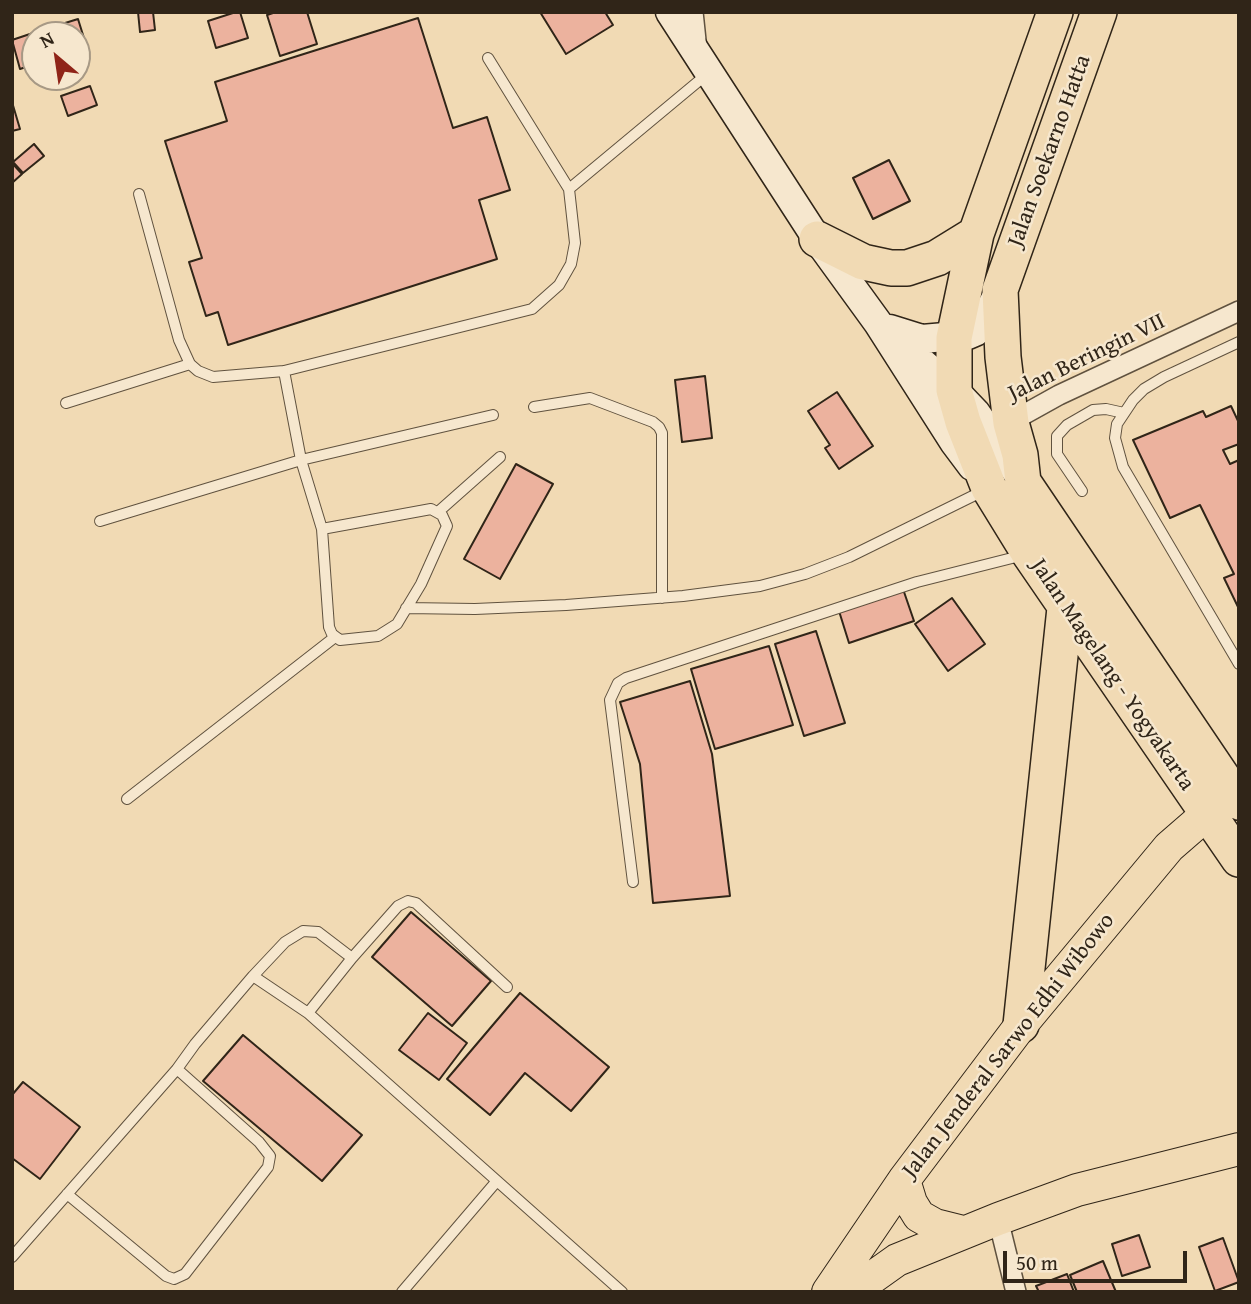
<!DOCTYPE html>
<html>
<head>
<meta charset="utf-8">
<style>
	body { margin:0 }
	#map { position:relative; width:1251px; height:1304px; overflow:hidden; background:#f1dab4; font-family:"Gentium Book Plus",serif }
	canvas { display:block }
	.frame { position:absolute; inset:0; border:14px solid #302518; pointer-events:none }
	.north { position:absolute; left:21px; top:21px; width:70px; height:70px; box-sizing:border-box; background:#f6e7ce; border:2px solid #a79985; border-radius:50%; rotate:331deg; font-size:19px; font-weight:700; line-height:28px; text-align:center; color:#302518 }
	.north::after { content:''; display:block; margin:auto; width:24px; height:32px; background:#8f2418; clip-path:polygon(50% 0,100% 100%,50% 72%,0 100%) }
	.scale { position:absolute; left:1003px; top:1251px; width:184px; height:32px; box-sizing:border-box; border:4px solid #302518; border-top:0; padding-left:9px; font-size:21px; line-height:24px; white-space:nowrap; color:#302518; -webkit-text-stroke:5px #f6e7ce; paint-order:stroke }
</style>
</head>
<body>
<div id="map">
<canvas width="1251" height="1304"></canvas>
<div class="frame"></div>
<div class="north">N</div>
<div class="scale">50 m</div>
</div>
<script>
const ctx = document.querySelector('canvas').getContext('2d');
ctx.lineJoin = 'round';
function fillPath(path, color) { ctx.fillStyle = color; ctx.fill(path, 'evenodd'); }
const toPath = rows => new Path2D(rows.map(r => 'M' + r).join(''));
function stroke(path, color, width, dash) { ctx.strokeStyle = color; ctx.lineWidth = width; ctx.lineCap = dash ? 'butt' : 'round'; ctx.setLineDash(dash || []); ctx.stroke(path); }
function label(font, color, halo, rows, align = 'center') {
  ctx.font = font + ' "Gentium Book Plus",serif'; ctx.lineWidth = 5; ctx.setLineDash([]); ctx.textBaseline = 'middle'; ctx.strokeStyle = halo; ctx.fillStyle = color; for (const [text, x, y, turn = 0] of rows) {
    ctx.save(); ctx.translate(x, y); ctx.rotate((+turn || 0) * Math.PI / 180); ctx.textAlign = isNaN(turn) ? turn : align; if (halo) ctx.strokeText(text, 0, 0); ctx.fillText(text, 0, 0); ctx.restore();
  }
}
const building = toPath([
	[138,12,153,12,155,30,140,32,138,12],
	[236,12,240,12,248,38,216,48,208,21,236,12],
	[276,12,307,12,317,44,280,56,267,15,276,12],
	[540,12,605,12,613,25,566,54,540,12],
	[418,18,453,128,487,117,510,190,479,200,497,259,228,345,218,312,206,316,189,262,202,258,165,141,227,121,215,82,418,18],
	[78,19,88,51,77,54,77,35,51,35,49,28,78,19],
	[42,30,44,35,35,35,35,64,20,69,12,40,42,30],
	[90,86,97,105,68,116,61,96,90,86],
	[12,102,20,129,12,131,12,102],
	[34,144,44,156,23,173,13,162,34,144],
	[889,160,910,201,873,219,853,178,889,160],
	[12,163,22,174,12,183,12,163],
	[705,376,712,438,682,442,675,380,705,376],
	[837,392,873,446,839,469,825,448,830,445,808,411,837,392],
	[1231,406,1239,423,1239,444,1223,450,1230,464,1239,460,1239,609,1224,578,1234,574,1200,505,1170,518,1133,440,1203,411,1206,417,1231,406],
	[516,464,553,484,500,579,464,559,516,464],
	[903,589,914,621,849,643,839,611,903,589],
	[952,598,985,644,948,671,915,624,952,598],
	[816,631,845,723,804,736,775,644,816,631],
	[769,646,793,725,715,749,691,669,769,646],
	[690,681,712,754,730,896,653,903,640,764,620,702,690,681],
	[411,912,491,981,452,1026,372,957,411,912],
	[520,993,609,1067,571,1111,525,1073,490,1115,447,1079,520,993],
	[428,1013,467,1043,439,1080,399,1050,428,1013],
	[243,1035,362,1135,322,1181,203,1081,243,1035],
	[23,1082,80,1127,40,1179,12,1158,12,1095,23,1082],
	[1139,1235,1150,1267,1122,1276,1112,1244,1139,1235],
	[1223,1238,1239,1282,1215,1291,1199,1247,1223,1238],
	[1103,1261,1116,1292,1077,1292,1070,1275,1103,1261],
	[1067,1274,1074,1292,1039,1292,1036,1286,1067,1274]
]);
const lane = toPath([
	[488,58,569,189],
	[139,194,179,340,190,364,198,371,213,377,284,371,532,309,559,285,571,264,575,243,569,189,706,75],
	[1239,342,1164,377,1144,389,1133,400,1117,424,1115,438,1123,467,1239,664],
	[284,371,301,460,322,529,329,627,332,634,340,640,378,636,397,624,421,584,447,526,442,515,431,509,322,529],
	[66,403,190,364],
	[534,407,590,398,653,422,659,427,662,433,662,598],
	[1082,491,1057,454,1057,436,1067,425,1093,410,1106,409,1124,413],
	[438,512,500,457],
	[100,521,301,460,493,415],
	[406,608,475,609,566,605,683,596,760,586,805,574,849,557,983,491],
	[127,799,335,637],
	[633,882,610,700,618,683,626,678,917,582,1024,555],
	[253,976,285,942,303,931,318,932,352,958],
	[308,1013,352,958,398,906,408,901,416,903,507,987],
	[67,1194,166,1276,174,1279,185,1274,268,1167,270,1156,259,1142,177,1069],
	[12,1257,177,1069,195,1044,253,976,308,1013,622,1292],
	[402,1292,496,1182]
]);
const street = toPath([
	[693,12,697,50],
	[1005,425,1059,395,1239,311],
	[998,1219,1016,1292]
]);
const secondary = toPath([
	[670,12,817,239,878,323,954,442,972,466],
	[890,329,922,339,968,335,975,332,981,326,1000,290],
	[903,346,954,390,976,413,1018,474]
]);
const primary = toPath([
	[904,1180,911,1203,919,1216,935,1225,963,1232],
	[828,1292,904,1180,1021,1025,1169,847,1207,814,1227,801],
	[852,1292,897,1260,998,1219,1077,1190,1239,1149]
]);
const highway = toPath([
	[1055,12,976,234,954,338,954,390,963,422,989,488,1029,553,1239,859],
	[1099,12,1000,290,1003,357,1011,423,1020,455,1023,482,1239,802],
	[817,239,863,262,891,268,907,268,937,258,976,234],
	[1021,1025,1065,608]
]);
const streetNames = [
	["Jalan Soekarno Hatta",1050,151,-70],
	["Jalan Beringin VII",1087,358,-26],
	["Jalan Magelang - Yogyakarta",1112,675,56],
	["Jalan Jenderal Sarwo Edhi Wibowo",1009,1046,-52]
];
fillPath(building, '#ecb29e');
stroke(building, '#302518', 2);
stroke(lane, '#60523f', 12);
stroke(street, '#60523f', 22);
stroke(secondary, '#302518', 31);
stroke(primary, '#302518', 34);
stroke(highway, '#302518', 38);
stroke(lane, '#f6e7ce', 10);
stroke(street, '#f6e7ce', 19);
stroke(secondary, '#f6e7ce', 28);
stroke(primary, '#f1dab4', 32);
stroke(highway, '#f1dab4', 35);
label('23px', '#302518', '#f6e7ce', streetNames);
</script>
</body>
</html>
